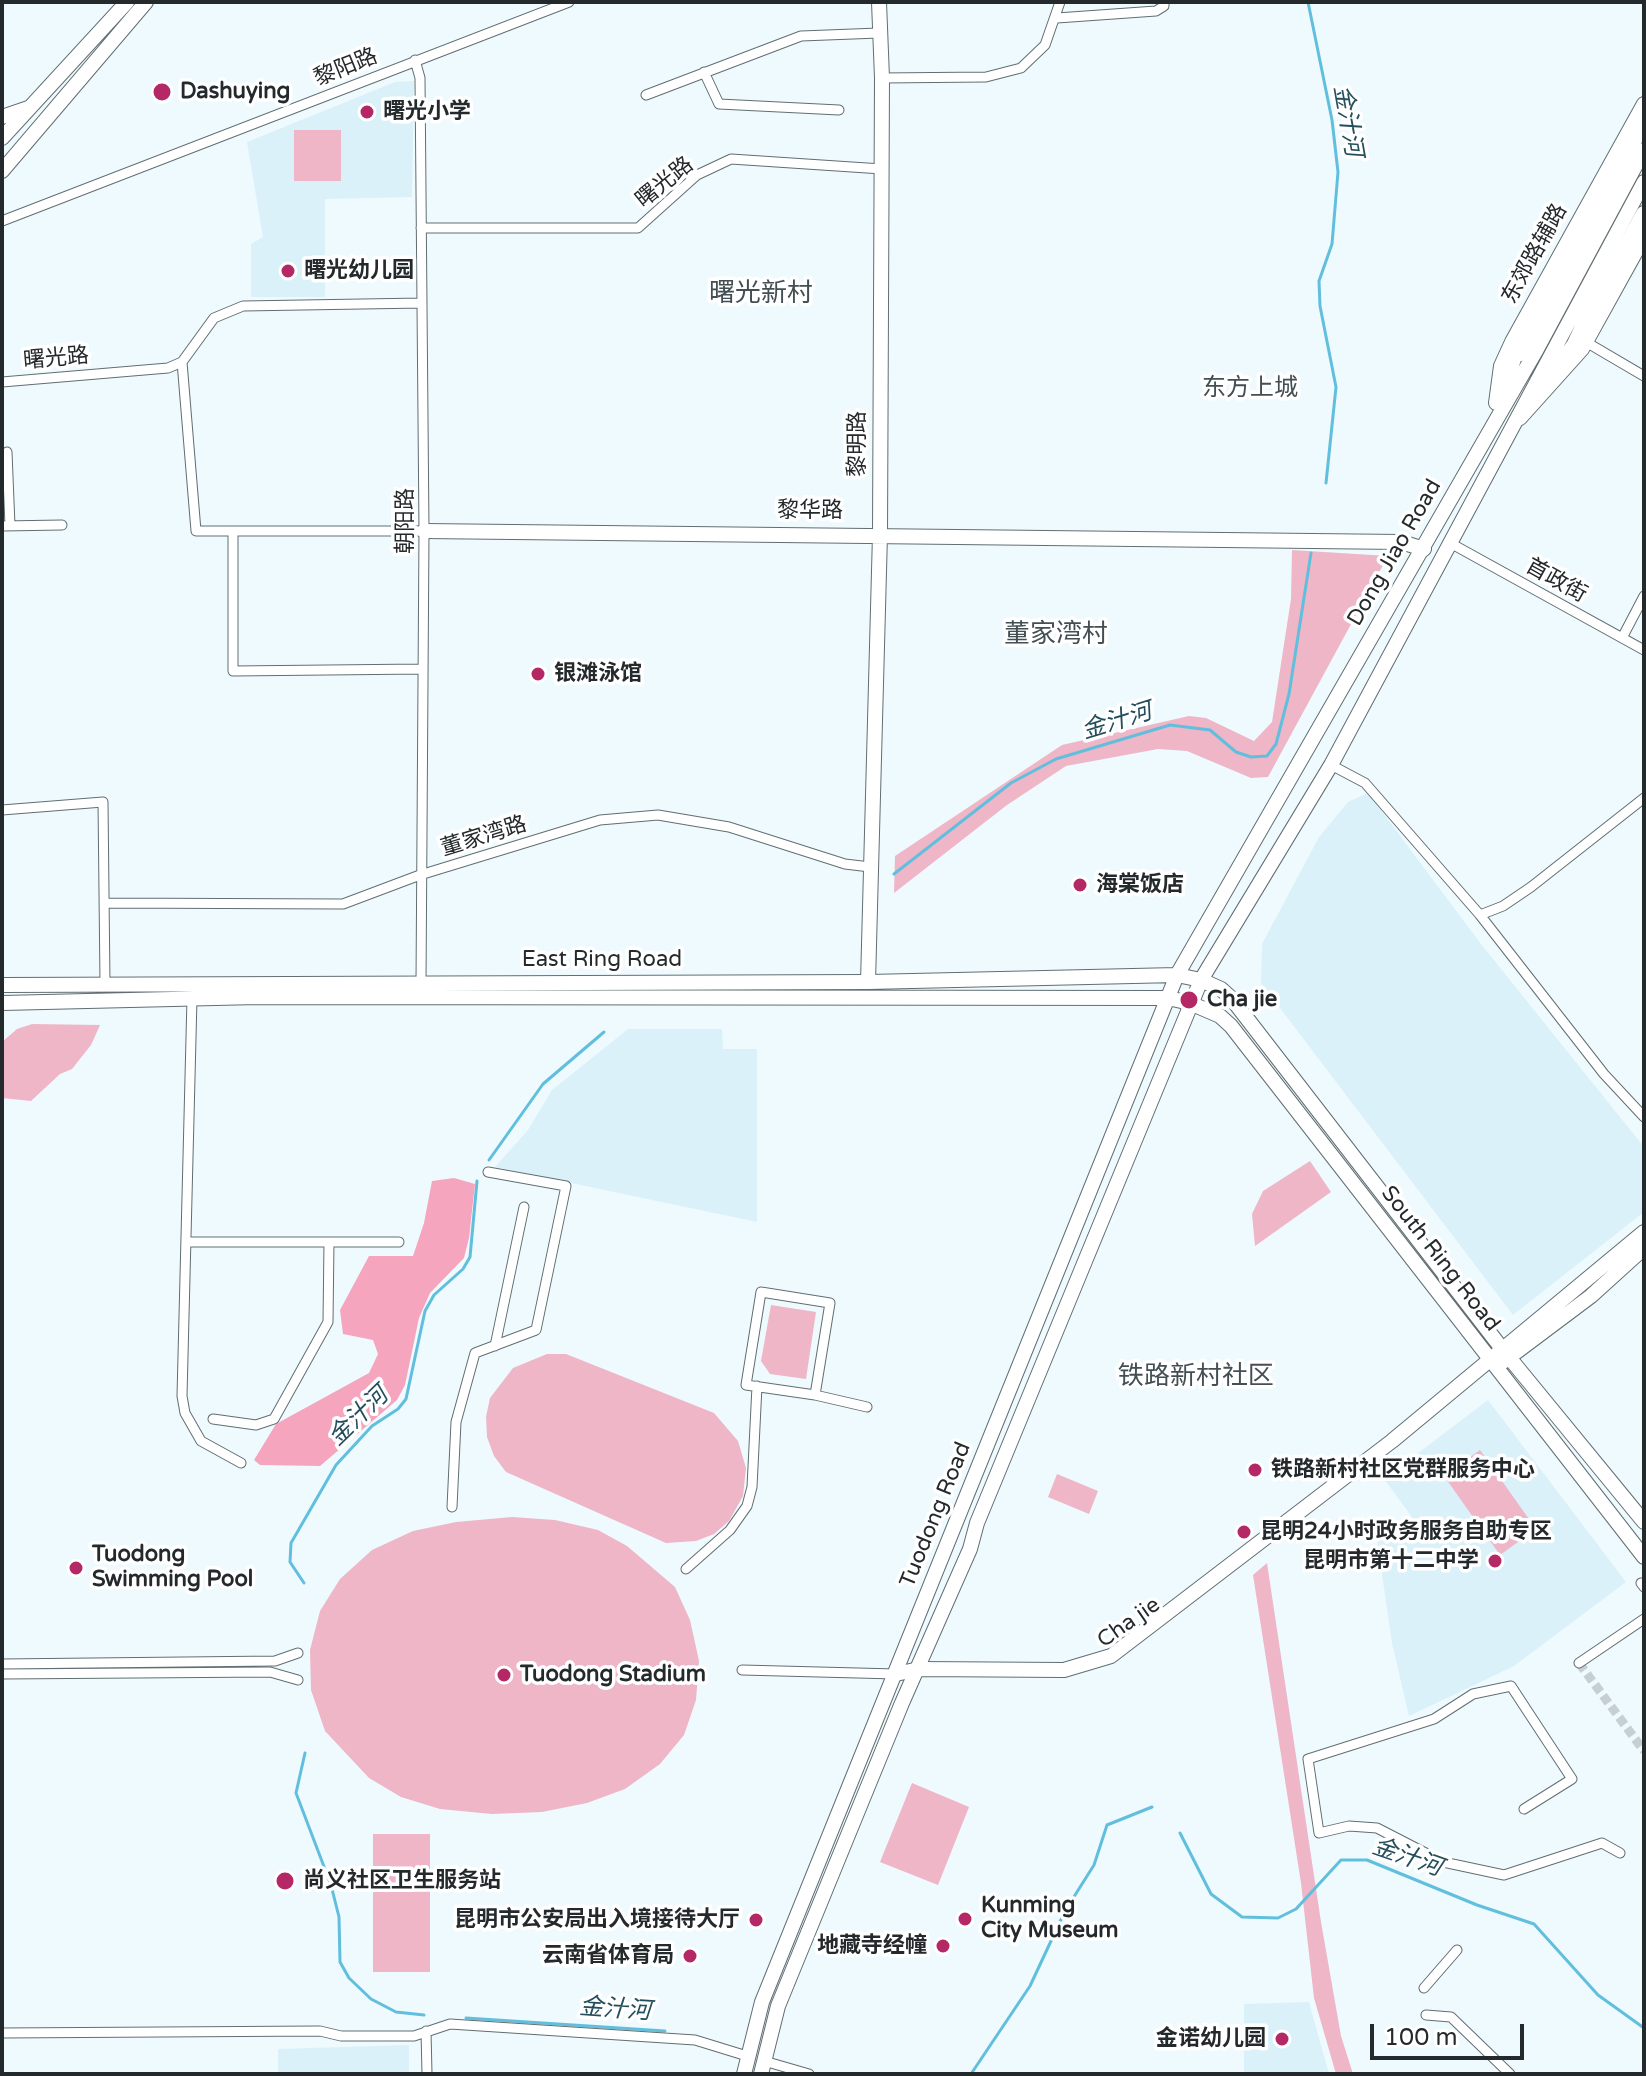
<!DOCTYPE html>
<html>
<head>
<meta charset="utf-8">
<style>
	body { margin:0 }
	#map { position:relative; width:1646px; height:2076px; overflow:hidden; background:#eefafe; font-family:"Varela Round",sans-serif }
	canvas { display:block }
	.frame { position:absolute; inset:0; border:4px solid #24292b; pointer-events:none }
	.scale { position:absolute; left:1370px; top:2024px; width:154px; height:36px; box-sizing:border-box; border:4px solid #24292b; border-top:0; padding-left:10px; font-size:24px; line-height:28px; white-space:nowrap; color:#24292b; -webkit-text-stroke:6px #fff; paint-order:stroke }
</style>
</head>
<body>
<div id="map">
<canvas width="1646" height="2076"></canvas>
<div class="frame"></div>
<div class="scale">100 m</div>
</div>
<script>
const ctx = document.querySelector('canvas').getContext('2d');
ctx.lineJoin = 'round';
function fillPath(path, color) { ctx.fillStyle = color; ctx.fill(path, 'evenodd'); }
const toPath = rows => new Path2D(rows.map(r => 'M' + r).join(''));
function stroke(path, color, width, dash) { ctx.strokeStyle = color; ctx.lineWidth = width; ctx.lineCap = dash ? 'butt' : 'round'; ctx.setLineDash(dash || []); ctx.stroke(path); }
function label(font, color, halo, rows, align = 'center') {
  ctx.font = font + ' "Varela Round","Noto Sans SC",sans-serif'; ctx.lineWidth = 7; ctx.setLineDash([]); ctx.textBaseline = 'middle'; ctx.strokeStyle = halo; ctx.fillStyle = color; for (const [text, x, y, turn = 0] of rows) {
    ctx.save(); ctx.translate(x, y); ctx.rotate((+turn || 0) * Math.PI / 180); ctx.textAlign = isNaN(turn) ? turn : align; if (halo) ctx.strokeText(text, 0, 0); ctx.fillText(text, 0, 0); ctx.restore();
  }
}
const built = toPath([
	[414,81,412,197,325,199,325,297,251,297,251,244,263,237,247,142,395,82],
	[1368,793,1481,944,1644,1147,1644,1212,1513,1315,1261,983,1262,944,1319,837,1348,802],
	[628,1029,722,1029,723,1049,757,1049,757,1222,495,1167,528,1130,552,1090],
	[1488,1400,1626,1582,1514,1666,1409,1716,1392,1643,1377,1540,1412,1517,1384,1479],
	[1309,2002,1329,2074,1244,2074,1244,2004],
	[409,2045,409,2074,278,2074,278,2049]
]);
const green = toPath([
	[294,130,341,130,341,181,294,181],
	[1292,550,1388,556,1268,777,1251,778,1187,751,1158,749,1066,766,1007,805,894,893,895,856,1062,745,1189,716,1206,718,1254,741,1272,722,1291,599],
	[32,1024,100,1025,91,1045,72,1069,60,1074,31,1101,2,1098,2,1042,17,1029],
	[1310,1161,1331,1192,1255,1246,1252,1214,1263,1191],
	[771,1305,816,1312,806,1379,770,1374,761,1361],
	[547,1354,566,1354,714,1413,738,1441,746,1468,743,1496,729,1521,714,1534,696,1541,666,1543,506,1472,494,1456,487,1437,486,1417,490,1398,513,1368],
	[1480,1450,1536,1529,1500,1555,1444,1476],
	[1057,1474,1098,1491,1089,1514,1048,1497],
	[512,1517,555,1520,598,1530,627,1546,675,1587,690,1620,699,1661,696,1700,684,1735,660,1764,625,1789,587,1803,542,1812,492,1814,440,1809,401,1797,369,1778,325,1731,311,1690,310,1650,320,1611,340,1579,372,1550,413,1531,456,1522],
	[1267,1563,1321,1922,1341,2036,1353,2074,1336,2074,1314,1998,1301,1883,1253,1575],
	[912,1783,969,1807,938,1885,880,1862],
	[373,1834,430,1834,430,1972,373,1972]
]);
const forest = toPath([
	[454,1178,475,1184,469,1238,464,1258,430,1293,419,1318,405,1385,397,1400,320,1466,260,1465,254,1460,276,1424,369,1373,378,1354,373,1340,343,1334,340,1310,369,1256,413,1256,424,1223,432,1181]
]);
const stream = toPath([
	[1308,2,1332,120,1338,172,1332,244,1319,281,1320,306,1336,387,1326,483],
	[894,874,1011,783,1056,759,1170,725,1210,730,1236,752,1251,757,1267,756,1276,744,1289,694,1311,553],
	[489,1160,543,1084,604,1032],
	[304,1583,290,1562,291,1543,336,1465,372,1426,398,1409,406,1399,425,1311,434,1295,463,1269,470,1257,477,1181],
	[305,1753,296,1793,331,1885,339,1917,340,1962,349,1978,371,1999,396,2012,424,2015],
	[1180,1833,1211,1894,1242,1917,1278,1918,1296,1909,1341,1860,1367,1860,1477,1905,1534,1924,1598,1995,1644,2028],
	[466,2018,665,2031],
	[971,2074,1030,1986,1065,1911,1094,1865,1107,1825,1152,1807]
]);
const streetTunnel = toPath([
	[1579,1663,1644,1751]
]);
const street = toPath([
	[1057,18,1156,11,1164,6,1164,2],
	[415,60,420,78,424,531,421,982],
	[704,72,719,104,839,110],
	[882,78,986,77,1021,68,1045,45,1060,2],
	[646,95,801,36,879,33],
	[2,221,569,2],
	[421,228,638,228,697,175,731,159,882,169],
	[1586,342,1644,376],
	[182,362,196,531,424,531],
	[2,382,168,368,182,362,214,318,243,306,422,303],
	[7,452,10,526],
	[2,526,62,525],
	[233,531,233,671,422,669],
	[1452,544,1644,650],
	[1622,638,1644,596],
	[1331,765,1365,783,1480,915,1503,906,1531,887,1644,798],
	[2,810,103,802,105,984],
	[104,903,343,904,420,875,600,820,658,815,729,827,845,864,870,867],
	[1480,915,1604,1074,1644,1117],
	[192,998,182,1396,185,1413,201,1441,241,1463],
	[186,1242,399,1242],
	[761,1292,830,1303,815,1395,746,1385,761,1292],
	[495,1346,524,1207],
	[815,1395,867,1407],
	[213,1419,256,1425,274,1419,328,1322,329,1242],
	[452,1507,456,1422,475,1353,536,1330,566,1186,488,1172],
	[686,1569,730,1530,747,1506,752,1487,757,1386],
	[1641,1583,1644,1587],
	[1579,1663,1644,1619],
	[2,1664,275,1661,298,1653],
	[742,1670,896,1674],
	[2,1674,270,1672,298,1680],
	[1524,1809,1572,1779,1511,1686,1473,1694,1434,1719,1308,1759,1319,1833,1349,1826,1377,1828,1443,1862,1504,1875,1602,1843,1620,1853],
	[1424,1988,1457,1950],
	[1426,2015,1451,2017,1510,2074],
	[426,2031,427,2074],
	[2,2033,320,2031,341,2036,414,2036,450,2024,695,2040,747,2056],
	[764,2061,809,2074]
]);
const secondary = toPath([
	[2,117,28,108],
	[2,138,127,2],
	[2,171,146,2],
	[1496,403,1501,366,1512,342,1644,104],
	[1520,418,1582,349,1644,237],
	[424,531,1401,542,1424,549],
	[868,982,880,534,882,78,879,2],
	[1499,1365,1591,1296,1644,1248],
	[896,1674,919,1669,1064,1670,1111,1656,1392,1441,1644,1232]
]);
const primary = toPath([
	[1539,392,1574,344,1589,312],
	[1499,403,1515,356,1520,353],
	[2,985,868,982,1177,975,1201,980,1221,989,1232,999,1503,1350,1644,1522],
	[2,1003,258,997,1168,998,1190,1003,1220,1016,1231,1026,1644,1557],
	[744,2074,762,2002,1177,975,1537,349,1644,150],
	[761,2074,778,2006,902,1703,970,1549,977,1523,1201,980,1331,765,1644,182]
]);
const highway = toPath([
	[1589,312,1644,214],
	[1520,353,1644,121]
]);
const markers = [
	[162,92,10,"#b32865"],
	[367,112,8,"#b32865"],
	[288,271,8,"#b32865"],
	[538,674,8,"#b32865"],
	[1080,885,8,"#b32865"],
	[1189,1000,10,"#b32865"],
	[1255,1470,8,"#b32865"],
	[1244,1532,8,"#b32865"],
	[1495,1561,8,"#b32865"],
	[76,1568,8,"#b32865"],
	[504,1675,8,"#b32865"],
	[285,1881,10,"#b32865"],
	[965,1919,8,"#b32865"],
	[756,1920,8,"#b32865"],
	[943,1946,8,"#b32865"],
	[690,1956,8,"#b32865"],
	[1282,2039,8,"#b32865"]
];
const streetNames = [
	["黎阳路",346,68,-22],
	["曙光路",665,183,-39],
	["东郊路辅路",1535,254,-61],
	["曙光路",56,359,-5],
	["黎明路",858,444,-90],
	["黎华路",810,511],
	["朝阳路",406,521,-90],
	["Dong Jiao Road",1395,553,-60],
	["首政街",1556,581,29],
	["董家湾路",484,837,-17],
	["East Ring Road",602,960],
	["South Ring Road",1440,1259,52],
	["Tuodong Road",936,1515,-68],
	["Cha jie",1129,1623,-35]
];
const poiNames = [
	["Dashuying",180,92],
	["曙光小学",383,112],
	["曙光幼儿园",304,271],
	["银滩泳馆",554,674],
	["海棠饭店",1096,885],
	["Cha jie",1207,1000],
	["铁路新村社区党群服务中心",1271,1470],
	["昆明24小时政务服务自助专区",1260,1532],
	["Tuodong",92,1555],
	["Swimming Pool",92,1580],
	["昆明市第十二中学",1479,1561,"right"],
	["Tuodong Stadium",520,1675],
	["尚义社区卫生服务站",303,1881],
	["Kunming",981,1906],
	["City Museum",981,1931],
	["昆明市公安局出入境接待大厅",740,1920,"right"],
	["地藏寺经幢",927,1946,"right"],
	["云南省体育局",674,1956,"right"],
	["金诺幼儿园",1266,2039,"right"]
];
const waterNames = [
	["金汁河",1347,121,80],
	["金汁河",1117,722,-17],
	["金汁河",359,1417,-44],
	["金汁河",1407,1858,19],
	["金汁河",615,2010,4]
];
const neighbourhoodNames = [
	["东方上城",1250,389]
];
const quarterNames = [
	["曙光新村",761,294],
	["董家湾村",1056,635],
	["铁路新村社区",1196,1377]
];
fillPath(built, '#daf1f9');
fillPath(green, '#eeb6c7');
fillPath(forest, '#f5a5be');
stroke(stream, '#61bfdd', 3);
stroke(streetTunnel, '#c6d0d4', 9, [9, 4.5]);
stroke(street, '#616e72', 11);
stroke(secondary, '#616e72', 16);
stroke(primary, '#616e72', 16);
stroke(highway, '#616e72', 18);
stroke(street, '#fff', 9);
stroke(secondary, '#fff', 14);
stroke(primary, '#fff', 14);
stroke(highway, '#fff', 16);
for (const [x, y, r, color] of markers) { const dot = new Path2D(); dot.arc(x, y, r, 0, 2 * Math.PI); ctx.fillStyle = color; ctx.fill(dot); stroke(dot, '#fff', 3); }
label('22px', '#24292b', '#fff', streetNames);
label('bold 22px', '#24292b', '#fff', poiNames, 'left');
label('italic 24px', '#244e5b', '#fff', waterNames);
label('24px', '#434f53', '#fff', neighbourhoodNames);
label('26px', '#434f53', '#fff', quarterNames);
</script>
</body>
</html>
